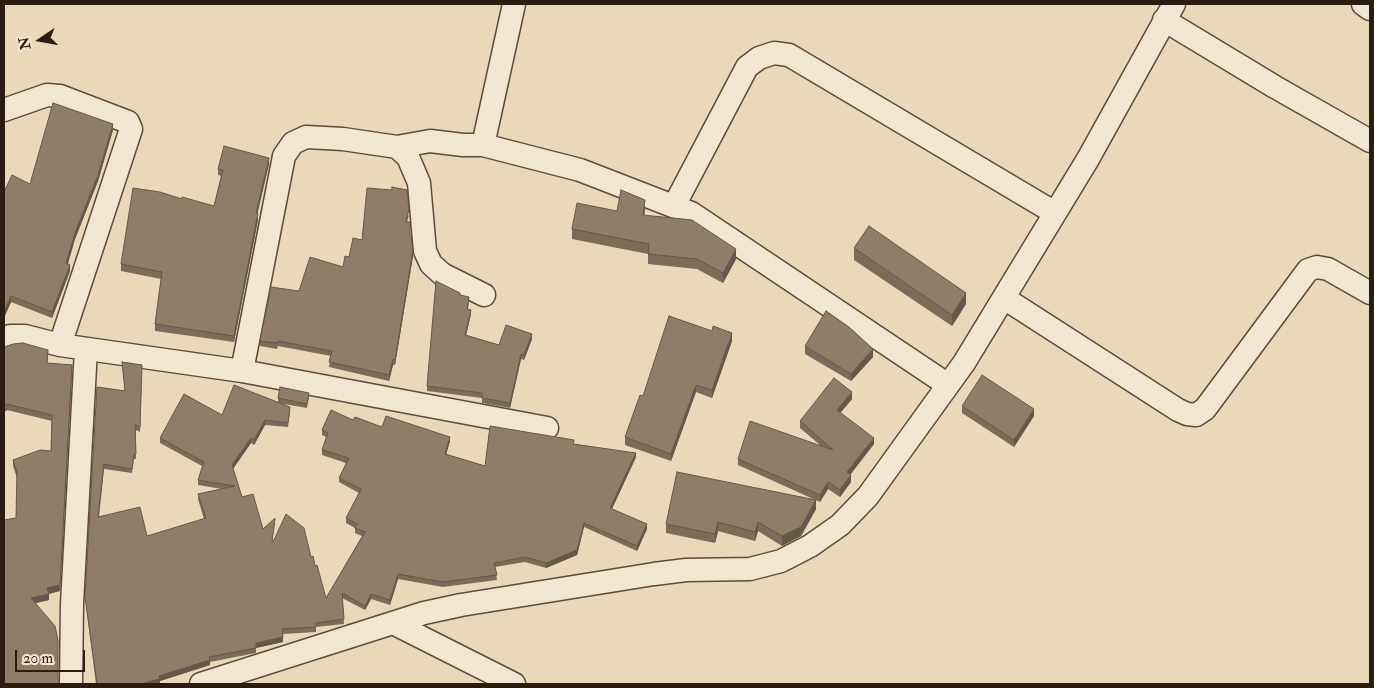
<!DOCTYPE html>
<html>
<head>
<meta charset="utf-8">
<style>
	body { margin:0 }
	#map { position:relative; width:1374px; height:688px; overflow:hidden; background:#e9d9b8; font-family:"IM FELL Double Pica",serif }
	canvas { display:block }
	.frame { position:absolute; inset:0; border:5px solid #2b1c11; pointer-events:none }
	.north { position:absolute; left:15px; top:15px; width:50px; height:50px; -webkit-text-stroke:4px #f1e6d1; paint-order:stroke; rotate:258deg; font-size:14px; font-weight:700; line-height:20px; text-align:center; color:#2b1c11 }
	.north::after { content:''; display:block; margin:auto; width:18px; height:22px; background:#2b1c11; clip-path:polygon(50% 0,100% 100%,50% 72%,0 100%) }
	.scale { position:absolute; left:15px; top:650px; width:70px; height:22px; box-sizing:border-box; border:2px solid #2b1c11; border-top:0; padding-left:6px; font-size:15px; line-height:18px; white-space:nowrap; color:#2b1c11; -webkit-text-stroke:4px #f1e6d1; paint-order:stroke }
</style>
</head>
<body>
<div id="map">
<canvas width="1374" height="688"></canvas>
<div class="frame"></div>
<div class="north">N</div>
<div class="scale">20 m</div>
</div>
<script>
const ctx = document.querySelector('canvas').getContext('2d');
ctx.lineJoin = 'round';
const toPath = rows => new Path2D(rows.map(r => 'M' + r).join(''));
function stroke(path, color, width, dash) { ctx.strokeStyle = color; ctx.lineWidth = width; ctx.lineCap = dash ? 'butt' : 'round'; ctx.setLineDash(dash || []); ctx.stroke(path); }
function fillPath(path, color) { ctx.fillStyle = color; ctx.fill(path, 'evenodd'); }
const minor = toPath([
	[1363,4,1370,9],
	[1164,20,1275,87,1370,141],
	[4,110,47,95,60,96,128,122,131,129,60,345],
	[483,145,514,4],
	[397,147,408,157,419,183,425,251,431,264,442,274,484,295],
	[674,206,747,67,759,58,774,53,789,55,1055,213],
	[1004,298,1178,410,1187,414,1196,415,1205,409,1308,270,1317,267,1328,269,1370,293],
	[4,340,10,336,25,336,60,345,242,371,547,428],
	[242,371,284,156,293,143,306,137,343,139,397,147,430,141,463,145,483,145,580,170,691,213,948,385],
	[393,623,514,684],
	[71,684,72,604,86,349],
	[201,684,424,613,461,605,654,574,686,570,750,569,781,561,810,546,840,525,868,496,964,363,1088,159,1174,4]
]);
const wall = toPath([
	[113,130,98,181,75,239,68,264,70,271,52,318,11,302,4,318,30,184],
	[269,164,257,213,258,220,234,342,155,331,155,324,161,279,121,271,121,264,182,199,214,206,221,176,218,175,218,169],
	[645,209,644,215,736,259,723,283,697,269,648,264,648,254,572,239,572,229,617,211],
	[409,215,407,222,413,256,395,365,393,365,389,381,329,367,331,356,278,346,277,349,260,346,260,341,299,291,343,267,362,240],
	[854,248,966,304,952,326,854,260],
	[460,295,469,302,468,309,471,314,466,335,499,345,532,339,524,360,521,359,510,408,482,403,482,398,427,391,427,386],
	[732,341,712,398,696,392,671,461,625,445,625,437,643,396],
	[805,346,873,357,851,381,805,354],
	[4,347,48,356,47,363,72,365,60,591,49,594,49,600,36,603,58,679,4,684,16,518,17,478,13,466,13,460,51,451,52,421,7,410,7,411,4,411],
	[122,362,142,365,140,432,136,430,136,459,134,459,132,473,104,469,99,517,147,536,204,519,198,499,198,494,222,489,198,485,198,480,202,466,160,443,160,438,222,415,278,402,278,398,309,397,307,408,278,403,290,412,288,427,265,425,254,445,251,443,233,469,242,497,263,529,275,523,272,542,311,557,326,598,362,536,355,533,355,528,346,523,346,518,359,493,339,482,339,478,346,463,322,455,322,450,326,437,322,435,322,430,353,420,382,427,450,441,446,454,485,466,574,444,636,457,612,509,647,529,637,551,584,527,577,555,546,568,525,562,495,567,497,580,443,587,398,579,390,605,371,599,365,610,342,598,344,624,316,627,316,632,283,634,283,642,256,648,256,653,210,662,210,665,160,681,160,684,96,684,85,597,97,387,125,391],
	[852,399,840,413,874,444,850,474,851,482,840,497,828,489,820,502,738,465,738,459,820,445,800,428,800,421],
	[962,406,1034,416,1014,447,962,413],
	[816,509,801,536,782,546,758,531,755,541,718,531,715,543,666,533,666,524]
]);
const shadedWall = toPath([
	[113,124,113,130,98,181,75,239,66,269,66,263,75,233],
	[269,158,269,164,256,220,256,213],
	[645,200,645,209,643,224,643,215],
	[258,213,258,220,234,342,234,336],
	[736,249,736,259,723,283,723,273],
	[413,250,413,256,395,365,395,360],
	[70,265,70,271,52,318,52,312],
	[966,293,966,304,952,326,952,315],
	[11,296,11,302,4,318,4,312],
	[471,310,471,314,465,340,465,335],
	[732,333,732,341,712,398,712,390],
	[532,334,532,339,524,360,524,355],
	[873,349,873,357,851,381,851,374],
	[521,354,521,359,510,408,510,403],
	[393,359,393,365,389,381,389,375],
	[72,371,60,591,47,594,47,588],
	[696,385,696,392,671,461,671,454],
	[852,392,852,399,837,417,837,410],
	[1034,409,1034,416,1014,447,1014,440],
	[265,420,265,425,254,445,254,440],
	[450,437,450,441,445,459,445,454],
	[251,438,251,443,232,470,232,465],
	[874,438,874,444,847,479,847,472],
	[636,453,636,457,610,513,610,508],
	[851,475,851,482,840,497,840,490],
	[828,482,828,489,820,502,820,495],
	[816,500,816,509,801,536,782,546,782,536],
	[718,522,718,531,715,543,715,534],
	[758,522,758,531,755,541,755,532],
	[584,523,584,527,577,555,546,568,546,563],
	[647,524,647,529,637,551,637,546],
	[398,574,398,579,390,605,390,600],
	[49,594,49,600,31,604,31,598],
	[371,594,371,599,365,610,365,606],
	[283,637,283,642,256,648,256,643],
	[210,660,210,665,160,681,160,684,140,684,159,676]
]);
const building = toPath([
	[53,103,113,124,98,175,75,233,66,263,70,265,52,312,11,296,4,312,4,192,12,175,30,184,53,103],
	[224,146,269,158,256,213,258,213,234,336,155,324,162,272,121,264,133,188,160,192,182,199,182,197,214,206,223,170,218,169,224,146],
	[392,187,407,190,409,209,406,222,410,222,410,237,411,237,413,250,395,360,393,359,389,375,329,362,332,351,278,341,277,343,260,341,271,287,299,291,310,257,343,267,345,256,349,257,353,238,362,240,367,188,392,190,392,187],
	[621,190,645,200,643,215,692,220,736,249,723,273,697,259,648,254,649,244,572,229,577,203,617,211,621,190],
	[869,226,966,293,952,315,854,248,869,226],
	[436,281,460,293,460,295,469,297,467,309,471,310,465,335,499,345,506,325,532,334,524,355,521,354,510,403,482,398,482,393,427,386,436,281],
	[826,311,849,327,873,349,851,374,805,346,826,311],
	[669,316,712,331,713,326,732,333,712,390,696,385,671,454,625,437,640,395,643,396,669,316],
	[23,343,48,350,47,363,72,365,60,585,47,588,49,594,31,598,55,626,58,640,58,678,60,684,4,684,4,520,16,518,17,472,13,460,40,450,51,451,52,415,7,404,7,405,4,405,4,347,13,344,23,343],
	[122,362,142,365,140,427,135,425,136,454,134,454,132,469,104,464,98,517,140,507,147,536,206,518,198,494,235,486,198,480,204,462,160,438,184,394,222,415,234,385,290,407,288,423,265,420,254,440,251,438,232,465,242,497,253,494,263,529,275,518,272,542,273,542,286,514,304,528,311,557,313,556,315,566,317,565,326,598,365,532,355,528,357,524,346,518,361,489,339,478,349,458,322,450,328,433,322,430,331,410,353,420,355,417,382,427,386,416,450,437,445,454,485,466,490,426,574,440,573,444,636,453,610,508,647,524,637,546,584,523,577,550,546,563,525,557,494,563,497,575,443,582,398,574,390,600,371,594,365,606,342,593,344,619,316,623,316,627,282,629,283,637,256,643,256,648,209,657,210,660,159,676,160,679,140,684,97,684,85,597,97,387,125,391,122,362],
	[982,375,1034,409,1014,440,962,406,982,375],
	[834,378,852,392,837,410,874,438,847,472,851,475,840,490,828,482,820,495,738,459,750,421,833,450,800,421,834,378],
	[280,387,309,393,307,404,278,398,280,387],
	[677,472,816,500,801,527,782,536,758,522,755,532,718,522,715,534,666,524,677,472]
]);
stroke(minor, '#5a4b3b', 25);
stroke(minor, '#f1e6d1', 22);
fillPath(wall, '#7a6c59');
fillPath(shadedWall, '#635849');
fillPath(building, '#8e7e68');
stroke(building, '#635849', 1);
</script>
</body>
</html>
